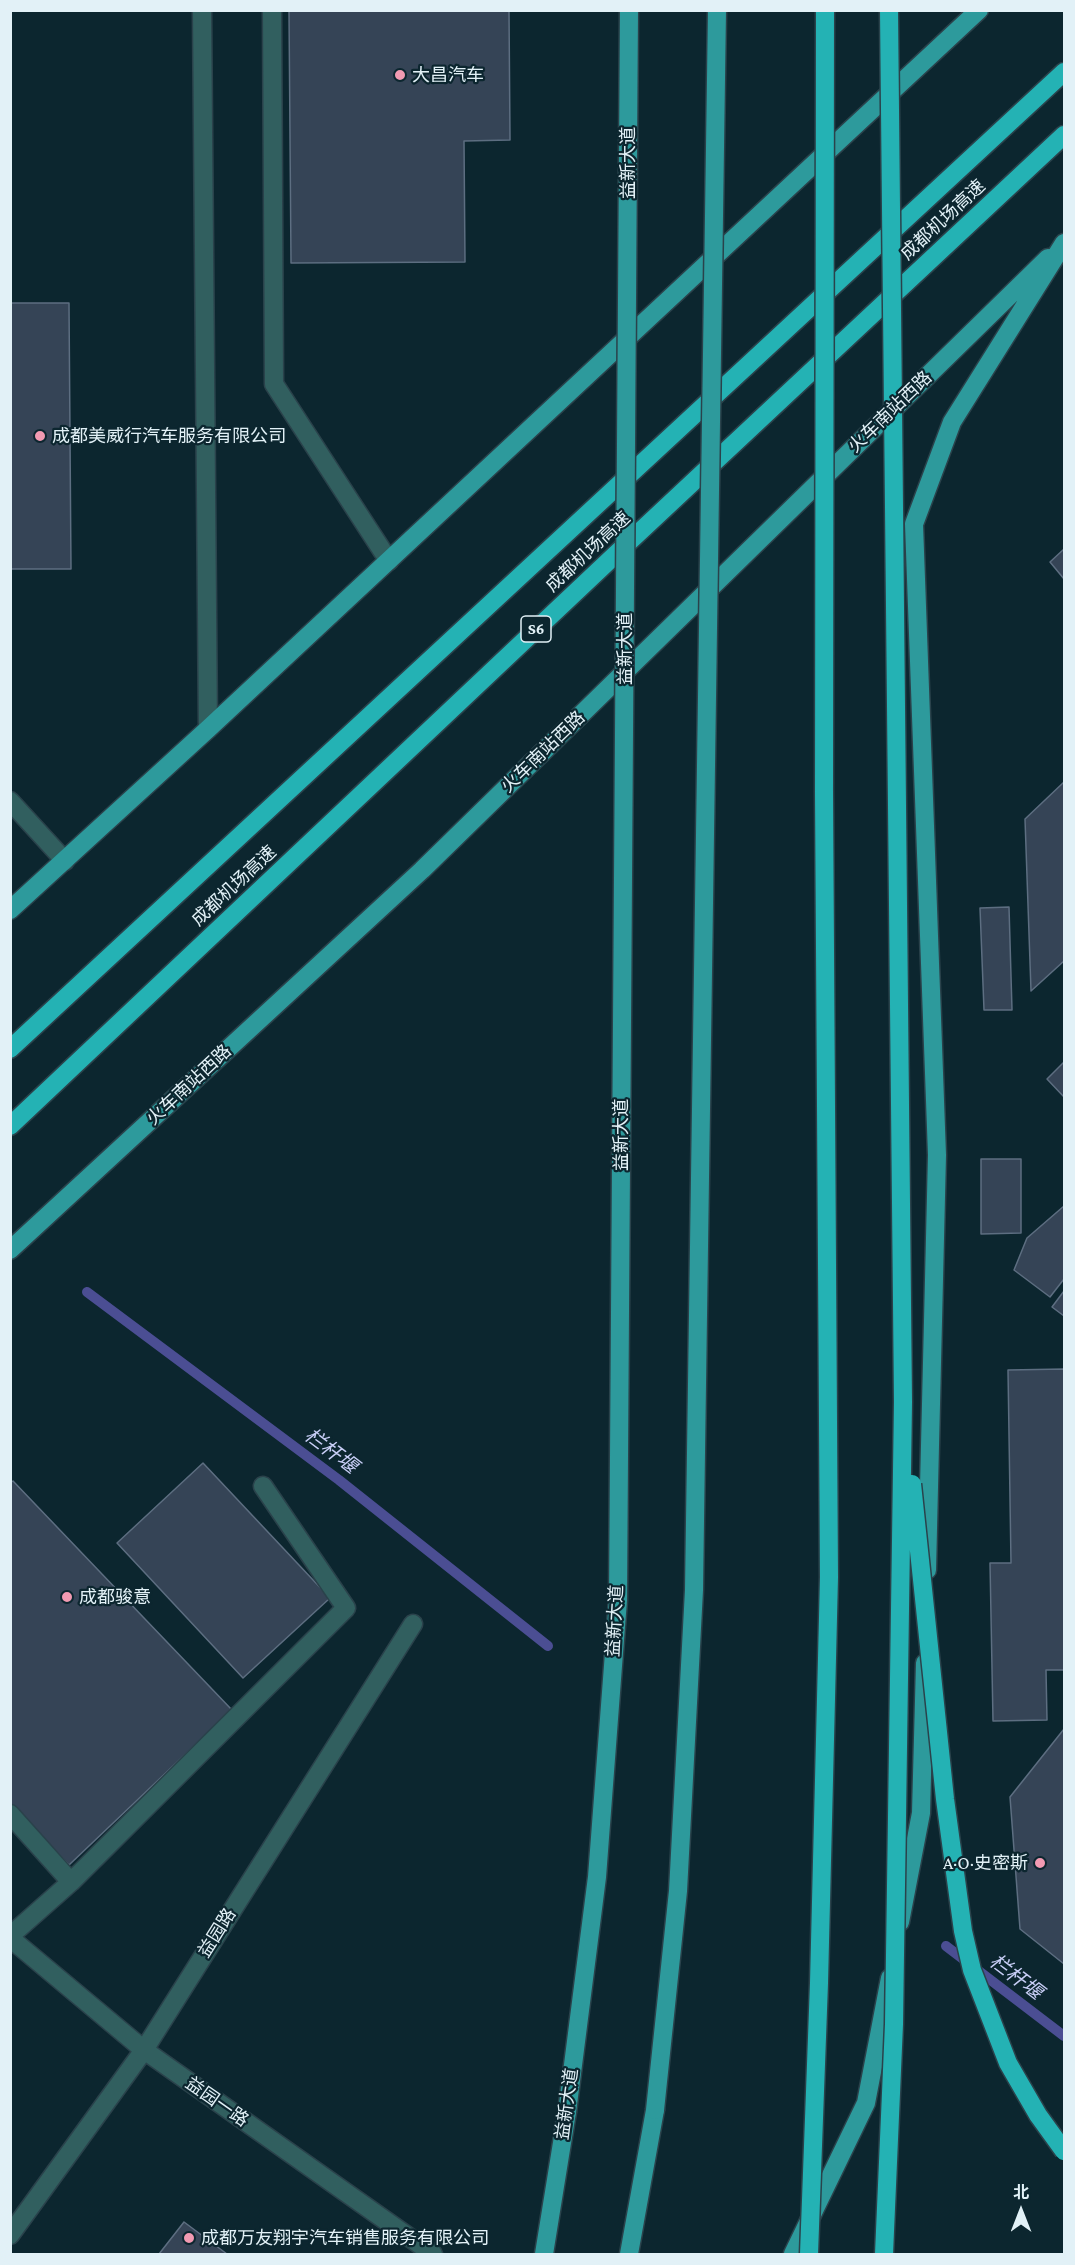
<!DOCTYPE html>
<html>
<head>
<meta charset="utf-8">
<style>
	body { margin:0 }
	#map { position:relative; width:1075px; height:2265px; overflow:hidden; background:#0c262f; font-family:"Crimson Pro","Noto Sans SC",serif }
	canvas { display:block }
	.frame { position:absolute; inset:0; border:12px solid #e2f1f7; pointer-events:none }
	.north { position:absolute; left:991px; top:2181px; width:60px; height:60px; -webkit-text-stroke:4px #0c262f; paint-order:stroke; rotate:0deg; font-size:16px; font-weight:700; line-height:24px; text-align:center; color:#e2f1f7 }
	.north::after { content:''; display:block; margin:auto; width:21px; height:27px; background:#e2f1f7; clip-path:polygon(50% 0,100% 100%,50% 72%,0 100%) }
</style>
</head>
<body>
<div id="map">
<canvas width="1075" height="2265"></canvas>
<div class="frame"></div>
<div class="north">北</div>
</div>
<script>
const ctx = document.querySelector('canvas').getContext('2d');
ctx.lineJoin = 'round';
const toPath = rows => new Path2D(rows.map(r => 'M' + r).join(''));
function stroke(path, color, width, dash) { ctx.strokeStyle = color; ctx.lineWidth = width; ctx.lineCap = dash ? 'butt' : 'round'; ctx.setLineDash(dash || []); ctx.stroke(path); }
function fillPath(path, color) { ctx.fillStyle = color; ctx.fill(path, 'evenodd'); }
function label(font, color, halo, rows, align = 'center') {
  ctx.font = font + ' "Crimson Pro","Noto Sans SC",serif'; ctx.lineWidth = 4.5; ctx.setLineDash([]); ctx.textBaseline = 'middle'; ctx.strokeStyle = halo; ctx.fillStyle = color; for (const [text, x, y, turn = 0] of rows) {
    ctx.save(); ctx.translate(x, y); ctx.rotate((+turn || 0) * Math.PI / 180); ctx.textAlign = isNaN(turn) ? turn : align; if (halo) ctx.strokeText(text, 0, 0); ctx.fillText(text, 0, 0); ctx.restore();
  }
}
const stream = toPath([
	[87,1292,339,1480,548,1646],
	[946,1946,1064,2036]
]);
const building = toPath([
	[289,10,509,10,510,140,464,141,465,262,291,263,289,10],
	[10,303,69,303,71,569,10,569,10,303],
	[1064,549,1064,579,1050,562,1064,549],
	[1064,782,1064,961,1031,991,1025,819,1064,782],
	[1009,907,1012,1010,984,1010,980,908,1009,907],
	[1064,1062,1064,1097,1047,1079,1064,1062],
	[981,1159,1021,1159,1021,1233,981,1234,981,1159],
	[1064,1206,1064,1279,1050,1297,1014,1270,1027,1238,1064,1206],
	[1064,1291,1064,1316,1052,1307,1064,1291],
	[1064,1369,1064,1670,1046,1670,1047,1720,993,1721,990,1563,1011,1563,1008,1370,1064,1369],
	[203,1463,330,1598,243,1678,117,1543,203,1463],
	[13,1481,232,1710,69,1865,10,1804,10,1483,13,1481],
	[1064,1729,1064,1964,1020,1929,1010,1797,1064,1729],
	[184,2222,227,2254,159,2254,184,2222]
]);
const minor = toPath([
	[202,10,208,729],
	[272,10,274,384,389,561],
	[10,801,65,861],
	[10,1814,71,1882,346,1608,263,1486],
	[10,1936,71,1882],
	[10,1938,144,2050,433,2254],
	[10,2235,144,2050,413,1624]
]);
const major = toPath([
	[10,910,208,729,979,10],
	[10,1250,422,870,1048,258],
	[927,1570,937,1155,914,524,952,422,1064,243],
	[900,1922,921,1813,925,1663],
	[544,2254,567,2112],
	[629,2254,655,2110],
	[793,2254,866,2103,890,1978]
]);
const highway = toPath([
	[10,1049,1064,72],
	[10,1126,616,554,1064,135]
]);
const majorBridge = toPath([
	[655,2110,678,1891,694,1590,717,10],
	[567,2112,597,1877,618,1600,629,10]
]);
const highwayBridge = toPath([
	[912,1484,945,1799,963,1931,972,1970,1008,2063,1038,2115,1064,2151],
	[809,2254,819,1983,829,1577,824,791,825,10],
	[884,2254,894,2024,903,1402,889,10]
]);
const markers = [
	[400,75,6,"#f19ab2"],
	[40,436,6,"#f19ab2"],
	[67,1597,6,"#f19ab2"],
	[1040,1863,6,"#f19ab2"],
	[189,2238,6,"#f19ab2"]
];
const shields = [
	[536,629,30]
];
const shieldNames = [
	["S6",536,629]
];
const poiNames = [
	["大昌汽车",412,75],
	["成都美威行汽车服务有限公司",52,436],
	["成都骏意",79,1597],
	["A·O·史密斯",1028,1863,"right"],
	["成都万友翔宇汽车销售服务有限公司",201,2238]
];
const streetNames = [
	["益新大道",628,163,-90],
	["成都机场高速",943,220,-43],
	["火车南站西路",890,412,-44],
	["成都机场高速",588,552,-43],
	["益新大道",625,649,-90],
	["火车南站西路",543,752,-44],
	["成都机场高速",234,886,-43],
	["火车南站西路",189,1085,-43],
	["益新大道",621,1135,-90],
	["益新大道",615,1621,-87],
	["益园路",217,1933,-58],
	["益园一路",217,2102,35],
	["益新大道",567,2104,-82]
];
const waterNames = [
	["栏杆堰",331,1451,37],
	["栏杆堰",1016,1977,37]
];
stroke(stream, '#4b4e93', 10);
fillPath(building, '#354456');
stroke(building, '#5d6e81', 1.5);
stroke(minor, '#2a424b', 21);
stroke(major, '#2a424b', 21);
stroke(highway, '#2a424b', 21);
stroke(minor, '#315f5f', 18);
stroke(major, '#2d9a9c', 18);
stroke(highway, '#24b2b4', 18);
stroke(majorBridge, '#2a424b', 21, []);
stroke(highwayBridge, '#2a424b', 21, []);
stroke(majorBridge, '#2d9a9c', 18);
stroke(highwayBridge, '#24b2b4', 18);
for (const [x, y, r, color] of markers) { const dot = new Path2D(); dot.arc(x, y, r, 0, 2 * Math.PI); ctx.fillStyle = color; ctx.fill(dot); stroke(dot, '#0c262f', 2); }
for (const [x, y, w] of shields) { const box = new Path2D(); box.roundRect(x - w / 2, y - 13, w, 26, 4.5); ctx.fillStyle = '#0c262f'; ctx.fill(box); stroke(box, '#e2f1f7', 1.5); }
label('bold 16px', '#e2f1f7', null, shieldNames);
label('18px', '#e2f1f7', '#0c262f', poiNames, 'left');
label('18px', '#e2f1f7', '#0c262f', streetNames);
label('italic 20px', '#c8cef6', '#0c262f', waterNames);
</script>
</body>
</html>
